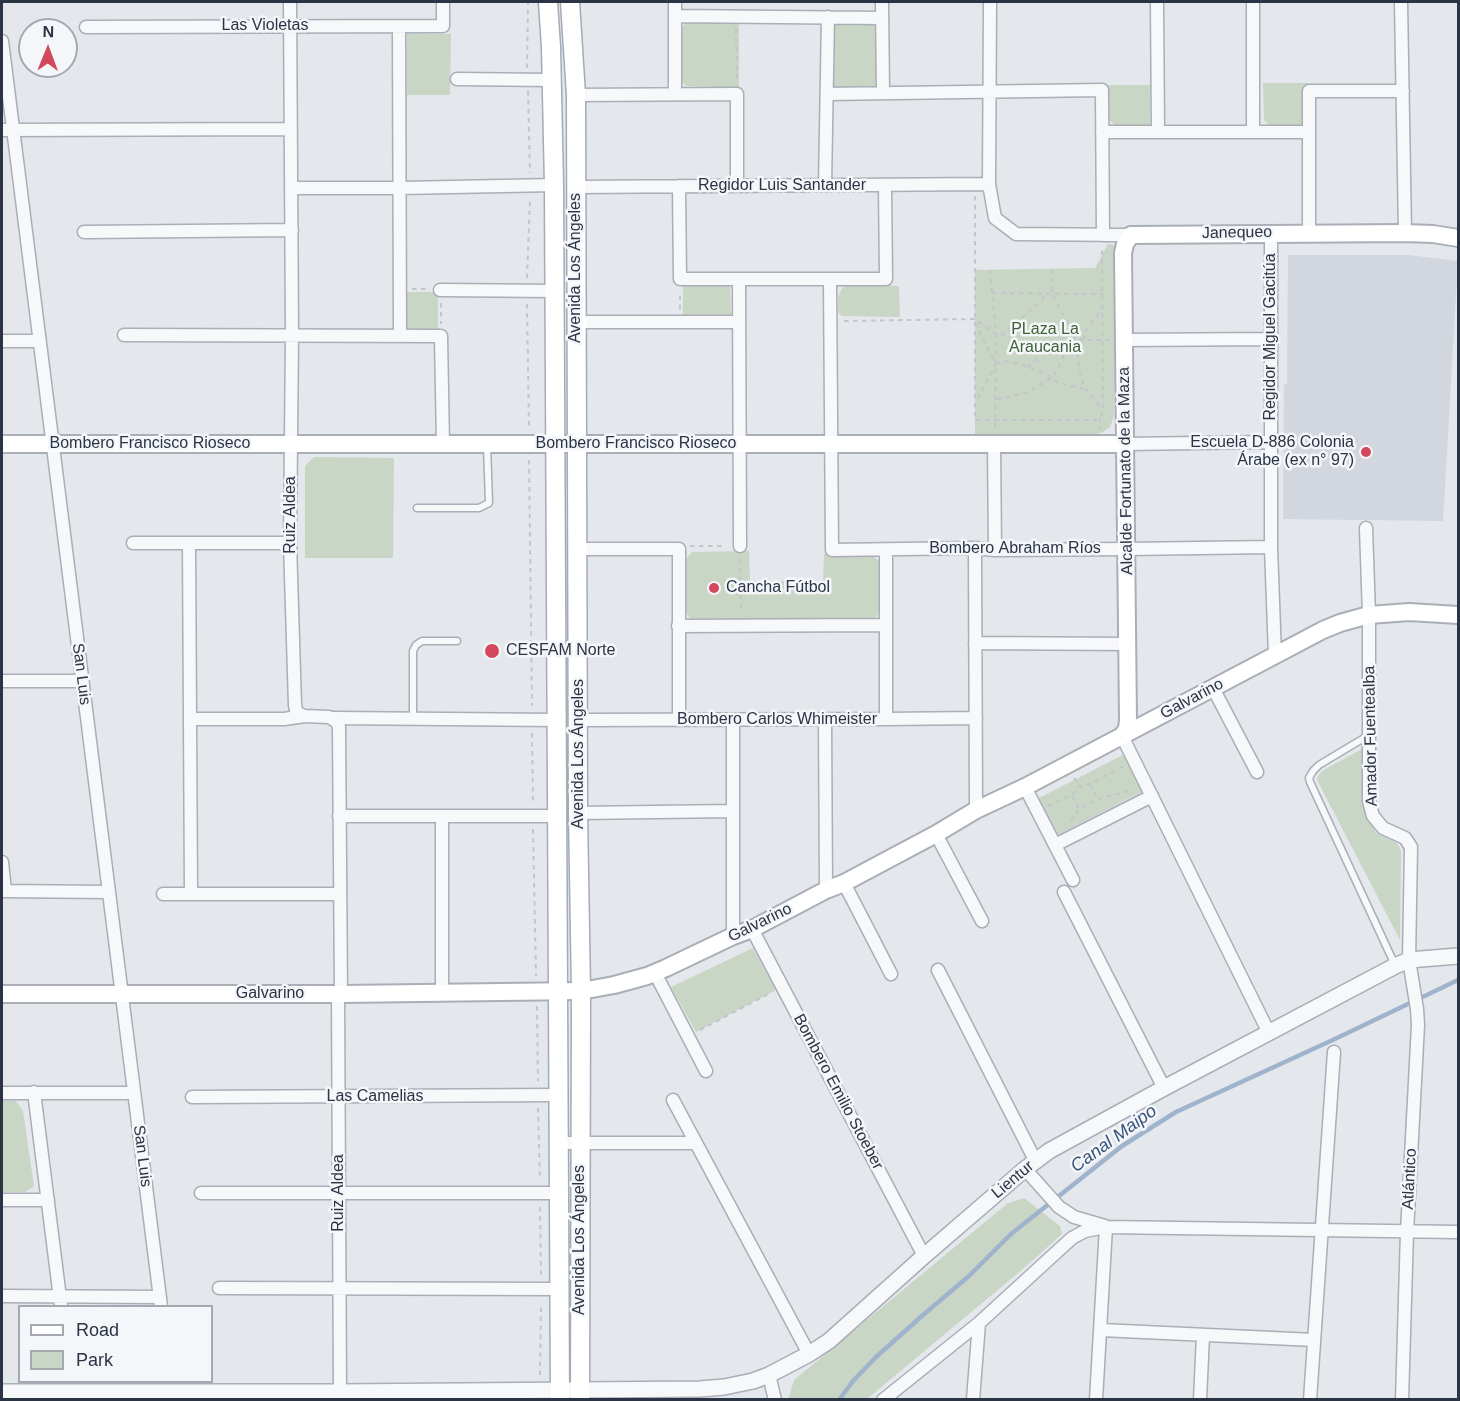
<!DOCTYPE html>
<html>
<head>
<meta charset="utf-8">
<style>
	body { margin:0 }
	#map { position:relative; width:1460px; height:1401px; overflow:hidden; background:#e4e7ec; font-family:Arial,sans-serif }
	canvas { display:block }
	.frame { position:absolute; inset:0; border:3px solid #2b3445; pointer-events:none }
	.legend { position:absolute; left:18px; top:1305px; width:195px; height:78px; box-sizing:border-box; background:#f4f6f9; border:2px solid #a4a8b1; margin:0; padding:8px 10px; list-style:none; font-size:18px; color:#2b3445 }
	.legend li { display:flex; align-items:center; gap:12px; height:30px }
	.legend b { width:30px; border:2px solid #a4a8b1 }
	.north { position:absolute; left:18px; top:18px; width:60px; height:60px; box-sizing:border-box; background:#f4f6f9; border:2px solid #a4a8b1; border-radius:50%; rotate:1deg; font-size:16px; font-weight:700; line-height:24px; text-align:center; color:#2b3445 }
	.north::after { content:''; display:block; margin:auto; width:21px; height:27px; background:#d1495b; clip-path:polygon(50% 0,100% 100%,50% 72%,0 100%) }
</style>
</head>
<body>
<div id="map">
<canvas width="1460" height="1401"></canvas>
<div class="frame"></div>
<ul class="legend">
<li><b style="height:8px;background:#fff"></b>Road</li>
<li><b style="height:16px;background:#c9d6c5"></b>Park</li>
</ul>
<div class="north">N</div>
</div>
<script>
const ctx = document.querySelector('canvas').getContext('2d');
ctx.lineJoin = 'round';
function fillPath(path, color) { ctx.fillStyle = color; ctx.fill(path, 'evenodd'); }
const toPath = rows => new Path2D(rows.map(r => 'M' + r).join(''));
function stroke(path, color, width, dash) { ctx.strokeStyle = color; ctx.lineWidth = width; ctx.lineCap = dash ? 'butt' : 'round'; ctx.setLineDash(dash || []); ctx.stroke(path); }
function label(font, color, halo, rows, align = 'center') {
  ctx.font = font + ' Arial,sans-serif'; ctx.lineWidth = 5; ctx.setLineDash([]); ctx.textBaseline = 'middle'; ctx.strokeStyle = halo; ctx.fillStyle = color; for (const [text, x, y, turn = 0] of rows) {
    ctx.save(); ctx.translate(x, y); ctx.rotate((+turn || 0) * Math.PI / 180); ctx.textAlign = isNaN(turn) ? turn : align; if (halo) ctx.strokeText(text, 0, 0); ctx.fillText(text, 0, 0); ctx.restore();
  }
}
const built = toPath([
	[1288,255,1408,255,1458,261,1443,521,1283,519,1284,385,1287,384]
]);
const green = toPath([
	[687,21,739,22,739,88,686,86,680,80,681,29],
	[836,23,873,23,879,32,879,85,874,91,838,91,833,85,832,27],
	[407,34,451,34,450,95,407,95],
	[1263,83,1309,83,1303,95,1304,125,1269,125,1264,120],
	[1107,85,1150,85,1150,126,1115,125,1109,120],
	[1108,244,1115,245,1114,416,1110,427,1103,432,1094,435,975,435,975,270,1095,268],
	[845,285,899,286,900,317,842,316,838,312,838,298,841,290],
	[683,286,730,286,731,317,683,317],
	[404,292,438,292,438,332,404,332],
	[314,457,394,458,393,558,305,558,305,466],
	[749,551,750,581,823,582,824,554,871,554,879,561,879,612,874,621,693,622,686,613,686,559,692,552],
	[1364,748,1363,807,1369,822,1376,833,1397,843,1401,851,1400,940,1317,780,1318,776,1322,771],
	[1123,755,1142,792,1058,835,1039,798],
	[753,948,776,990,696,1032,671,987],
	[2,1100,16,1101,23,1111,34,1186,25,1192,2,1192],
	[1024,1198,1060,1226,1062,1234,1024,1268,867,1399,789,1399,789,1397,794,1380,1008,1203]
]);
const stream = toPath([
	[839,1400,853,1381,876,1357,923,1315,969,1276,1011,1234,1122,1146,1176,1112,1337,1038,1458,980]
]);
const path = toPath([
	[736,29,737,80],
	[527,68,528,2],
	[528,91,530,173],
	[975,196,975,420,1095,420,1100,418,1103,411,1102,248],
	[1052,269,1052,294,1071,329,1075,340,1081,379,1086,389,1102,409],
	[990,270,996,334,995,429],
	[527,278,530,199],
	[412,289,427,289],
	[992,293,1103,294],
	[441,303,441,324],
	[527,304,529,430],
	[680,309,680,291],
	[844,321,975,319,996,334,1002,335,1040,302,1046,294],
	[975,323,996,364,977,400],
	[1083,340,1086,331,1103,307],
	[996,364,1005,361,1022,365,1047,374,1058,383,1086,389],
	[1028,368,1044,350,1072,332],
	[997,399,1004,398,1029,392,1051,378,1057,371,1066,349,1075,340,1109,340],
	[1100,418,1100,430],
	[529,460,532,706],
	[690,546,726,546],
	[740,559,741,613],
	[532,733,533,802],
	[1074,778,1080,787,1090,784,1124,766],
	[1090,784,1098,799],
	[1072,796,1079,809],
	[1048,806,1072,795,1079,788],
	[1071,821,1079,809,1098,799,1133,790],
	[533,829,536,976],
	[537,1006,538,1081],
	[700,1030,772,992],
	[538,1108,540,1180],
	[540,1207,541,1276],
	[540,1375,541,1303]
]);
const service = toPath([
	[417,508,479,508,489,503,487,445],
	[413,719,413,651,416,645,422,641,457,641],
	[1369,735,1319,765,1313,771,1309,778,1310,782,1395,965]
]);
const minor = toPath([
	[290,2,292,335,290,543,295,705,296,710,299,714,305,716,329,717,337,722,339,727,341,994],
	[675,2,675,94],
	[882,2,883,93],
	[990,2,989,184,995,218,1016,234,1131,235],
	[1157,2,1158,131],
	[1253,2,1253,131],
	[1401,2,1405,233],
	[675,16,882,18],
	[86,27,443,26,443,2],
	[399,27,400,336],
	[2,41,161,1306],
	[457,79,552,80],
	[827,94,1102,90,1103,235],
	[576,95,737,94,737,186],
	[2,130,291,129],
	[1102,132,1309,132],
	[825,185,828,17],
	[679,186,680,279,886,279,885,185],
	[576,187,989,184],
	[291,188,400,188,554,185],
	[84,232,292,230],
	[1271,233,1271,547,1275,656],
	[1309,233,1309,91,1403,91],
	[739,279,740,546],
	[830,279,832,550,975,548,995,550,1127,549,1271,547],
	[440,290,555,291],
	[576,322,738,322],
	[124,335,441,336,443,444],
	[1124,340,1270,339],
	[2,341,39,341],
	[994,444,995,550],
	[1126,444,1270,442],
	[1366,528,1369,615,1369,801,1373,816,1383,828,1405,838,1411,847,1409,960,1417,1009,1418,1025,1407,1232,1402,1400],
	[133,543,290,543],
	[189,543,191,894],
	[975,548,976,810],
	[578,549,679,549,679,720],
	[678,626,885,625],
	[975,643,1128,644],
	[2,681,82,681],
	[1213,688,1257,772],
	[334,718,557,720],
	[190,719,284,719,305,716],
	[825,719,826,890],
	[886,719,886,550],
	[579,720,886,719,976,718],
	[733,720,733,936],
	[1122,736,1269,1033],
	[1025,787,1073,880],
	[578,813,732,811],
	[339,816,557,816],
	[442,817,442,992],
	[936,834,982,921],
	[1055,845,1152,796],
	[2,862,5,891],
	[844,883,891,974],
	[2,891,108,892],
	[1064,892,1164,1088],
	[163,894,340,894],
	[752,929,924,1256],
	[938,970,1035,1160],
	[655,973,706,1071],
	[338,994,340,1392],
	[34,1092,61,1306],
	[2,1093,134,1093],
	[192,1097,558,1095],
	[673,1100,809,1354],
	[558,1143,696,1143],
	[1025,1169,1059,1207,1074,1217,1105,1226],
	[201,1193,559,1193],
	[2,1200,48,1200],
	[219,1288,559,1289],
	[2,1296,159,1297],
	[1101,1330,1314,1340],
	[769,1375,775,1400],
	[883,1400,979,1323,1072,1238,1085,1231,1106,1227,1458,1232],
	[973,1400,979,1323],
	[1096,1400,1106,1227],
	[1200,1400,1203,1335],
	[1310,1400,1334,1052]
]);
const tertiary = toPath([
	[2,1392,340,1392,700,1389,724,1387,753,1381,769,1375,809,1354,829,1341,924,1256,1025,1169,1049,1151,1164,1088,1395,966,1409,960,1458,956]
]);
const secondary = toPath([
	[2,444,1126,444],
	[1122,736,1127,729,1128,720,1123,253,1125,244,1131,235,1405,233,1433,234,1458,238],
	[2,994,341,994,581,991,614,985,647,976,666,968,733,936,752,929,826,890,844,883,936,834,976,810,1025,787,1323,630,1340,623,1369,615,1409,612,1458,615]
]);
const primary = toPath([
	[548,2,551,47,554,185,560,1400],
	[570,2,576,95,578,813,581,991,580,1400]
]);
const markers = [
	[1366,452,6,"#d1495b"],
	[714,588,6,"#d1495b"],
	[492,651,8,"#d1495b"]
];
const streetNames = [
	["Las Violetas",265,26],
	["Regidor Luis Santander",782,186],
	["Janequeo",1237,233,-1],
	["Avenida Los Ángeles",576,268,-90],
	["Regidor Miguel Gacitúa",1271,337,-90],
	["Bombero Francisco Rioseco",150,444],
	["Bombero Francisco Rioseco",636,444],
	["Alcalde Fortunato de la Maza",1126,471,-91],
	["Ruiz Aldea",291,515,-90],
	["Bombero Abraham Ríos",1015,549],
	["San Luis",81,674,83],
	["Galvarino",1192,699,-28],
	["Bombero Carlos Whimeister",777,720],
	["Amador Fuentealba",1371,736,-91],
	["Avenida Los Ángeles",579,754,-90],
	["Galvarino",760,923,-26],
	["Galvarino",270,994],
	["Bombero Emilio Stoeber",838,1092,62],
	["Las Camelias",375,1097],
	["San Luis",142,1156,83],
	["Atlántico",1410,1179,-87],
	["Lientur",1013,1180,-40],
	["Ruiz Aldea",339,1193,-90],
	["Avenida Los Ángeles",580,1240,-90]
];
const parkNames = [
	["PLaza La",1045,330],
	["Araucania",1045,348]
];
const poiNames = [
	["Escuela D-886 Colonia",1354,443,"right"],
	["Árabe (ex n° 97)",1354,461,"right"],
	["Cancha Fútbol",726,588],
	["CESFAM Norte",506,651]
];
const waterNames = [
	["Canal Maipo",1114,1139,-36]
];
fillPath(built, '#d2d6de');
fillPath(green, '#c9d6c5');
stroke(stream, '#9fb4cc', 4.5);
stroke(service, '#a9aeb7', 9);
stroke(minor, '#a9aeb7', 15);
stroke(tertiary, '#a9aeb7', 18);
stroke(secondary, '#a9aeb7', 20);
stroke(primary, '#a3abb8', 21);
stroke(path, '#c2c5cb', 2, [4.5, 4.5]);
stroke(service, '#f7f8fa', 6);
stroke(minor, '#f7f8fa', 12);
stroke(tertiary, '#f7f8fa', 15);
stroke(secondary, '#fff', 16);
stroke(primary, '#fff', 18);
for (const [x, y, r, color] of markers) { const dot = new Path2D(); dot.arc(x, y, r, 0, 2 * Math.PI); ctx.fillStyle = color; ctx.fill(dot); stroke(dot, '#f4f6f9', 2); }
label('16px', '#2b3445', '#f4f6f9', streetNames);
label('16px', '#3f6138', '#f4f6f9', parkNames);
label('16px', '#2b3445', '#f4f6f9', poiNames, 'left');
label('italic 18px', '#34527a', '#f4f6f9', waterNames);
</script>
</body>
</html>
